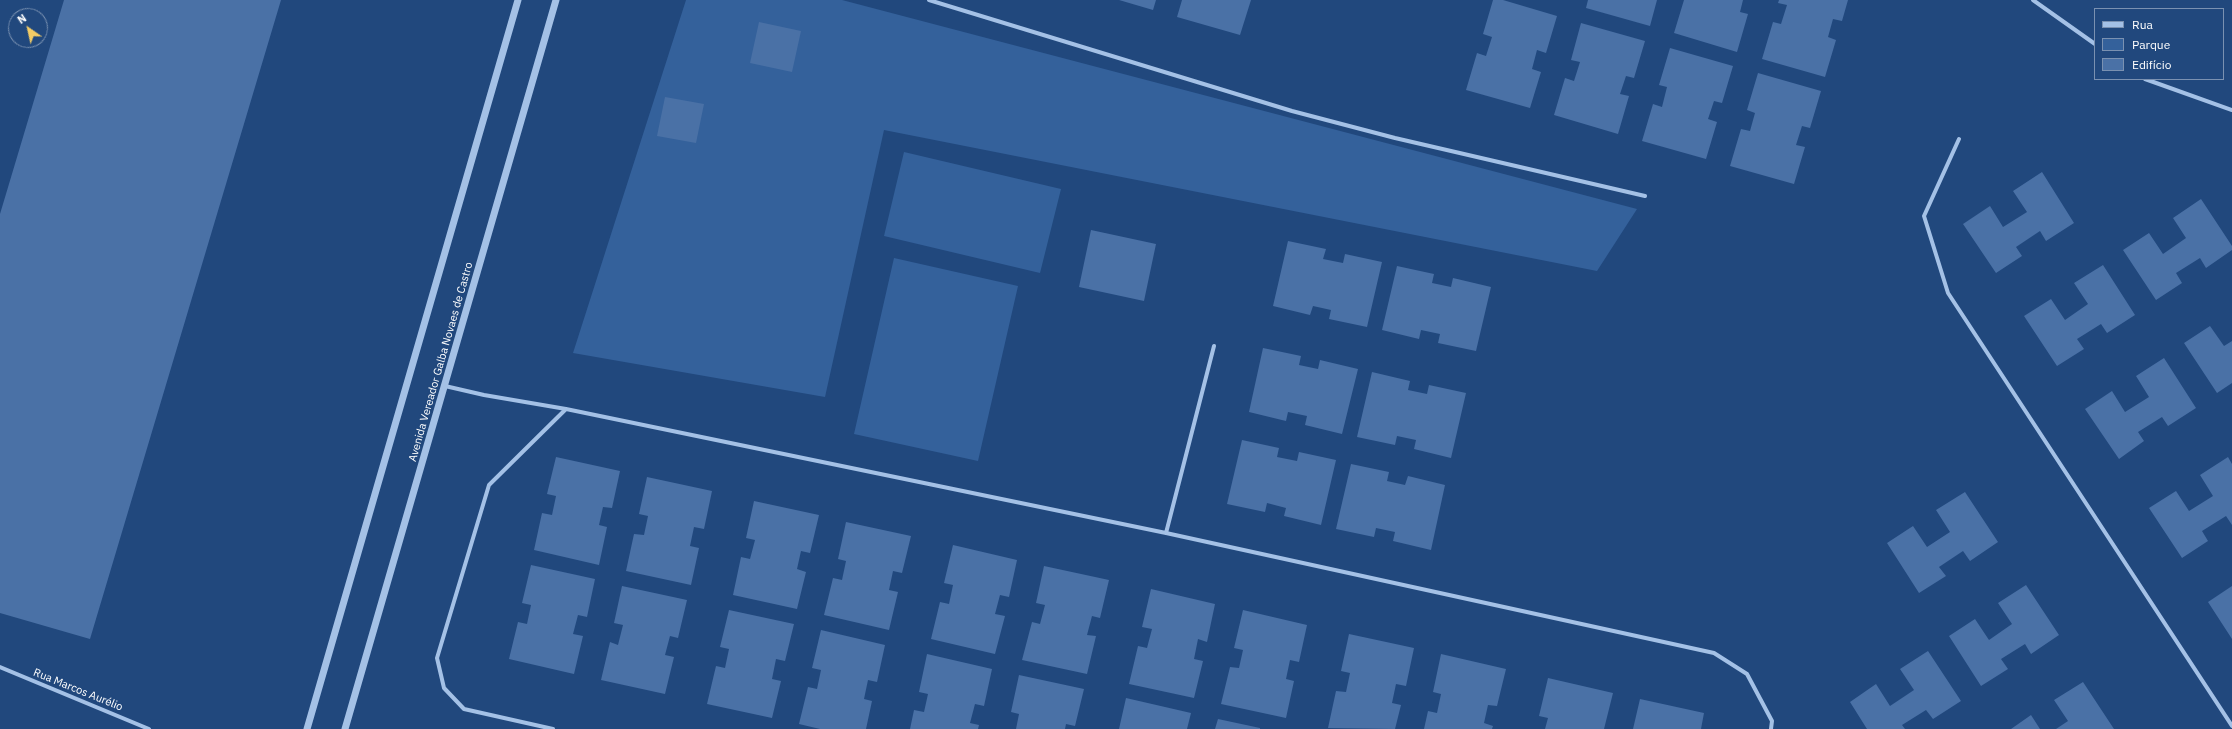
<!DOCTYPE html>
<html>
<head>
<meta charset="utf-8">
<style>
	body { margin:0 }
	#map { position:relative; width:2232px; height:729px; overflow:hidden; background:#21487d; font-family:"IBM Plex Sans",sans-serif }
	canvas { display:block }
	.legend { position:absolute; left:2094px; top:8px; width:130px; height:72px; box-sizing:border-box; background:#21487d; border:1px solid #7a91b1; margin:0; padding:5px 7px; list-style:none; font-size:12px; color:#fff }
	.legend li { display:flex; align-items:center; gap:8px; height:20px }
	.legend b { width:20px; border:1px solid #7a91b1 }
	.north { position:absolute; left:8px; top:8px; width:40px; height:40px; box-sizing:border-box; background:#21487d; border:1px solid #7a91b1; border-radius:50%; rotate:326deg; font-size:11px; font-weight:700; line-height:16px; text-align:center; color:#fff }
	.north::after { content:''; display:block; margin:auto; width:14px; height:18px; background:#f3cc66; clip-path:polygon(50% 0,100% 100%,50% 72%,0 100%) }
</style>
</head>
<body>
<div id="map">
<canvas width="2232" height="729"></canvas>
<ul class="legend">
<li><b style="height:5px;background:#a4c1e6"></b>Rua</li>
<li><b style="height:11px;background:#34619b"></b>Parque</li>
<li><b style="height:11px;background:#4a71a6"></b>Edifício</li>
</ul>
<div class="north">N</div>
</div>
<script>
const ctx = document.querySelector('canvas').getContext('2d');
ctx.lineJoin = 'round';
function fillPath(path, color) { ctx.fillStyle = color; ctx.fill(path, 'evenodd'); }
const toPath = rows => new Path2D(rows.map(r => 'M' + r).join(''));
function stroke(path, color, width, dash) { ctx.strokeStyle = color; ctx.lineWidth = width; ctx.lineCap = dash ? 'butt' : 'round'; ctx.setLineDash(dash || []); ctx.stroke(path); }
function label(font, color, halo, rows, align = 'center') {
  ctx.font = font + ' "IBM Plex Sans",sans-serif'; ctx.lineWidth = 3; ctx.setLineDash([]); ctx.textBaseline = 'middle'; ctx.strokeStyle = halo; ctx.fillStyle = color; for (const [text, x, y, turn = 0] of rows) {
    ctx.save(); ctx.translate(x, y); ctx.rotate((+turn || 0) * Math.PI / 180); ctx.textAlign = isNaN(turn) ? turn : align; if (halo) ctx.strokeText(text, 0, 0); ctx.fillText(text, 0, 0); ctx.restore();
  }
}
const green = toPath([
	[686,0,842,0,1637,209,1597,271,884,130,825,397,573,353],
	[904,152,1061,189,1040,273,884,236],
	[894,258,1018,286,978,461,854,434]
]);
const building = toPath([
	[64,0,281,0,90,639,0,613,0,214],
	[1119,0,1156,0,1153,10],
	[1182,0,1251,0,1240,35,1177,17],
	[1493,0,1503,0,1557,16,1546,53,1537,50,1532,69,1541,72,1530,108,1466,90,1477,53,1486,56,1492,37,1483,34],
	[1588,0,1657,0,1650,26,1586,8],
	[1684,0,1743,0,1740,12,1748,14,1737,52,1674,33],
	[1779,0,1848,0,1842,21,1833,19,1828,37,1836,40,1825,77,1762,59,1773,22,1781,24,1787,5,1778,3],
	[759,22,801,31,792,72,750,63],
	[1581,23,1645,41,1634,78,1626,76,1620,94,1629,96,1618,134,1554,115,1565,78,1574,81,1580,62,1571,60],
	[1670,48,1733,66,1722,103,1714,101,1708,119,1717,122,1706,159,1642,141,1653,104,1662,107,1667,87,1659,85],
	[1758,73,1821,91,1810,128,1802,126,1796,145,1805,147,1794,184,1730,166,1741,129,1750,131,1755,113,1747,110],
	[665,97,704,104,696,143,657,136],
	[2042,172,2074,223,2046,241,2040,231,2016,247,2022,256,1996,273,1963,224,1990,206,2003,227,2027,212,2013,191],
	[2201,199,2232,246,2232,250,2206,268,2200,258,2176,273,2182,283,2156,300,2123,250,2149,233,2163,254,2186,238,2173,218],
	[1091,230,1156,244,1144,301,1079,287],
	[1288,241,1326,249,1323,259,1343,263,1345,254,1382,262,1367,327,1329,319,1331,310,1313,306,1310,315,1273,306],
	[2103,265,2135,315,2107,333,2101,324,2077,339,2084,349,2057,366,2024,316,2051,299,2065,320,2088,304,2074,283],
	[1397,266,1434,274,1432,283,1451,287,1453,278,1491,287,1476,351,1438,343,1440,334,1421,330,1419,339,1382,330],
	[2210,326,2224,346,2232,341,2232,383,2217,393,2184,343],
	[1263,348,1301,356,1299,365,1318,369,1320,360,1358,369,1342,434,1305,425,1307,416,1288,412,1286,421,1249,412],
	[2164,358,2196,408,2168,426,2162,417,2138,432,2144,441,2119,459,2085,409,2112,391,2125,412,2149,397,2136,376],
	[1372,372,1410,381,1408,390,1427,394,1429,385,1466,393,1451,458,1414,449,1416,440,1397,436,1395,445,1357,437],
	[1242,440,1279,448,1277,457,1297,461,1299,452,1336,460,1321,525,1284,516,1286,508,1267,503,1265,512,1227,504],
	[556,457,620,471,612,508,603,507,599,525,607,527,599,565,534,550,542,513,552,515,556,496,547,494],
	[2228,457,2232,464,2232,525,2226,516,2202,531,2208,541,2182,558,2149,508,2176,491,2189,511,2213,496,2200,475],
	[1351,464,1389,472,1387,481,1405,485,1408,476,1445,485,1431,550,1393,541,1395,532,1376,528,1374,537,1336,529],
	[647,477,712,491,704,529,694,527,690,546,699,548,691,585,626,571,634,534,644,535,648,516,639,514],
	[1965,492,1998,542,1970,561,1963,551,1939,567,1946,576,1919,593,1887,543,1913,526,1927,547,1950,532,1936,510],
	[754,501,819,515,810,553,801,551,797,569,806,572,797,609,733,595,741,557,750,559,755,540,746,538],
	[846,522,911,536,902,573,893,571,889,590,898,592,889,630,824,615,833,578,842,580,846,561,838,559],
	[953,545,1017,560,1009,597,1000,595,995,614,1005,616,995,654,931,639,940,602,949,604,953,585,944,583],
	[531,565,595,579,587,617,578,615,573,634,583,636,574,674,509,659,518,622,527,624,531,605,522,603],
	[1044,566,1109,580,1100,618,1092,616,1087,635,1096,636,1087,674,1022,660,1032,622,1040,624,1045,605,1036,603],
	[2026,585,2059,635,2031,654,2025,644,2001,659,2008,669,1981,686,1949,636,1975,619,1989,640,2012,624,1998,603],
	[622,586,687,600,678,638,670,636,665,655,674,657,665,694,601,680,610,642,618,645,623,625,614,623],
	[2232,586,2232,639,2208,602],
	[1151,589,1215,604,1207,642,1198,639,1194,659,1203,661,1194,698,1129,684,1138,646,1147,648,1152,629,1142,627],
	[729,610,794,624,785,661,776,659,772,679,781,681,772,718,707,704,716,666,725,668,729,649,720,647],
	[1243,610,1307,625,1299,662,1290,660,1286,679,1294,681,1286,718,1221,704,1230,667,1239,668,1243,650,1234,648],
	[821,630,885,645,877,682,868,680,864,699,872,701,866,729,820,729,799,724,808,687,817,689,821,670,812,668],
	[1349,634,1414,648,1406,686,1396,684,1392,703,1401,705,1395,729,1328,728,1336,691,1346,692,1350,673,1341,671],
	[1928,651,1961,701,1933,719,1926,710,1902,725,1905,729,1867,729,1850,702,1876,684,1890,706,1914,690,1900,669],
	[927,654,992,669,984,706,975,704,970,723,979,725,978,729,910,729,914,710,924,712,928,694,919,692],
	[1441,654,1506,669,1497,706,1488,705,1484,723,1493,726,1492,729,1424,729,1428,711,1437,713,1441,694,1433,692],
	[1019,675,1084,689,1075,726,1066,724,1065,729,1016,729,1019,714,1011,712],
	[1548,678,1613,693,1604,729,1545,729,1548,718,1539,716],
	[2083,682,2114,729,2056,729,2068,721,2054,700],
	[1126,698,1191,713,1187,729,1119,729],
	[1640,699,1704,713,1701,729,1633,729],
	[2031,715,2040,729,2011,729],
	[1218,719,1260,728,1260,729,1215,729]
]);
const minor = toPath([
	[929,0,1292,111,1395,138,1645,196],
	[2033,0,2095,44],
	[2145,79,2232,110],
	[1959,139,1924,216,1948,293,2232,726],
	[445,386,484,395,566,409,1166,533,1714,653,1747,674,1772,721,1771,729],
	[1166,533,1214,346],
	[0,667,149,729],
	[553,729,464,709,444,688,437,658,489,485,566,409]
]);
const tertiary = toPath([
	[307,729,518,0],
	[345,729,556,0]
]);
const streetNames = [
	["Avenida Vereador Galba Novaes de Castro",441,362,-74],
	["Rua Marcos Aurélio",78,690,22]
];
fillPath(green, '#34619b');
fillPath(building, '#4a71a6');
stroke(minor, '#a4c1e6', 4);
stroke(tertiary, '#a4c1e6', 7);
label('11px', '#fff', '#21487d', streetNames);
</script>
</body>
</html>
